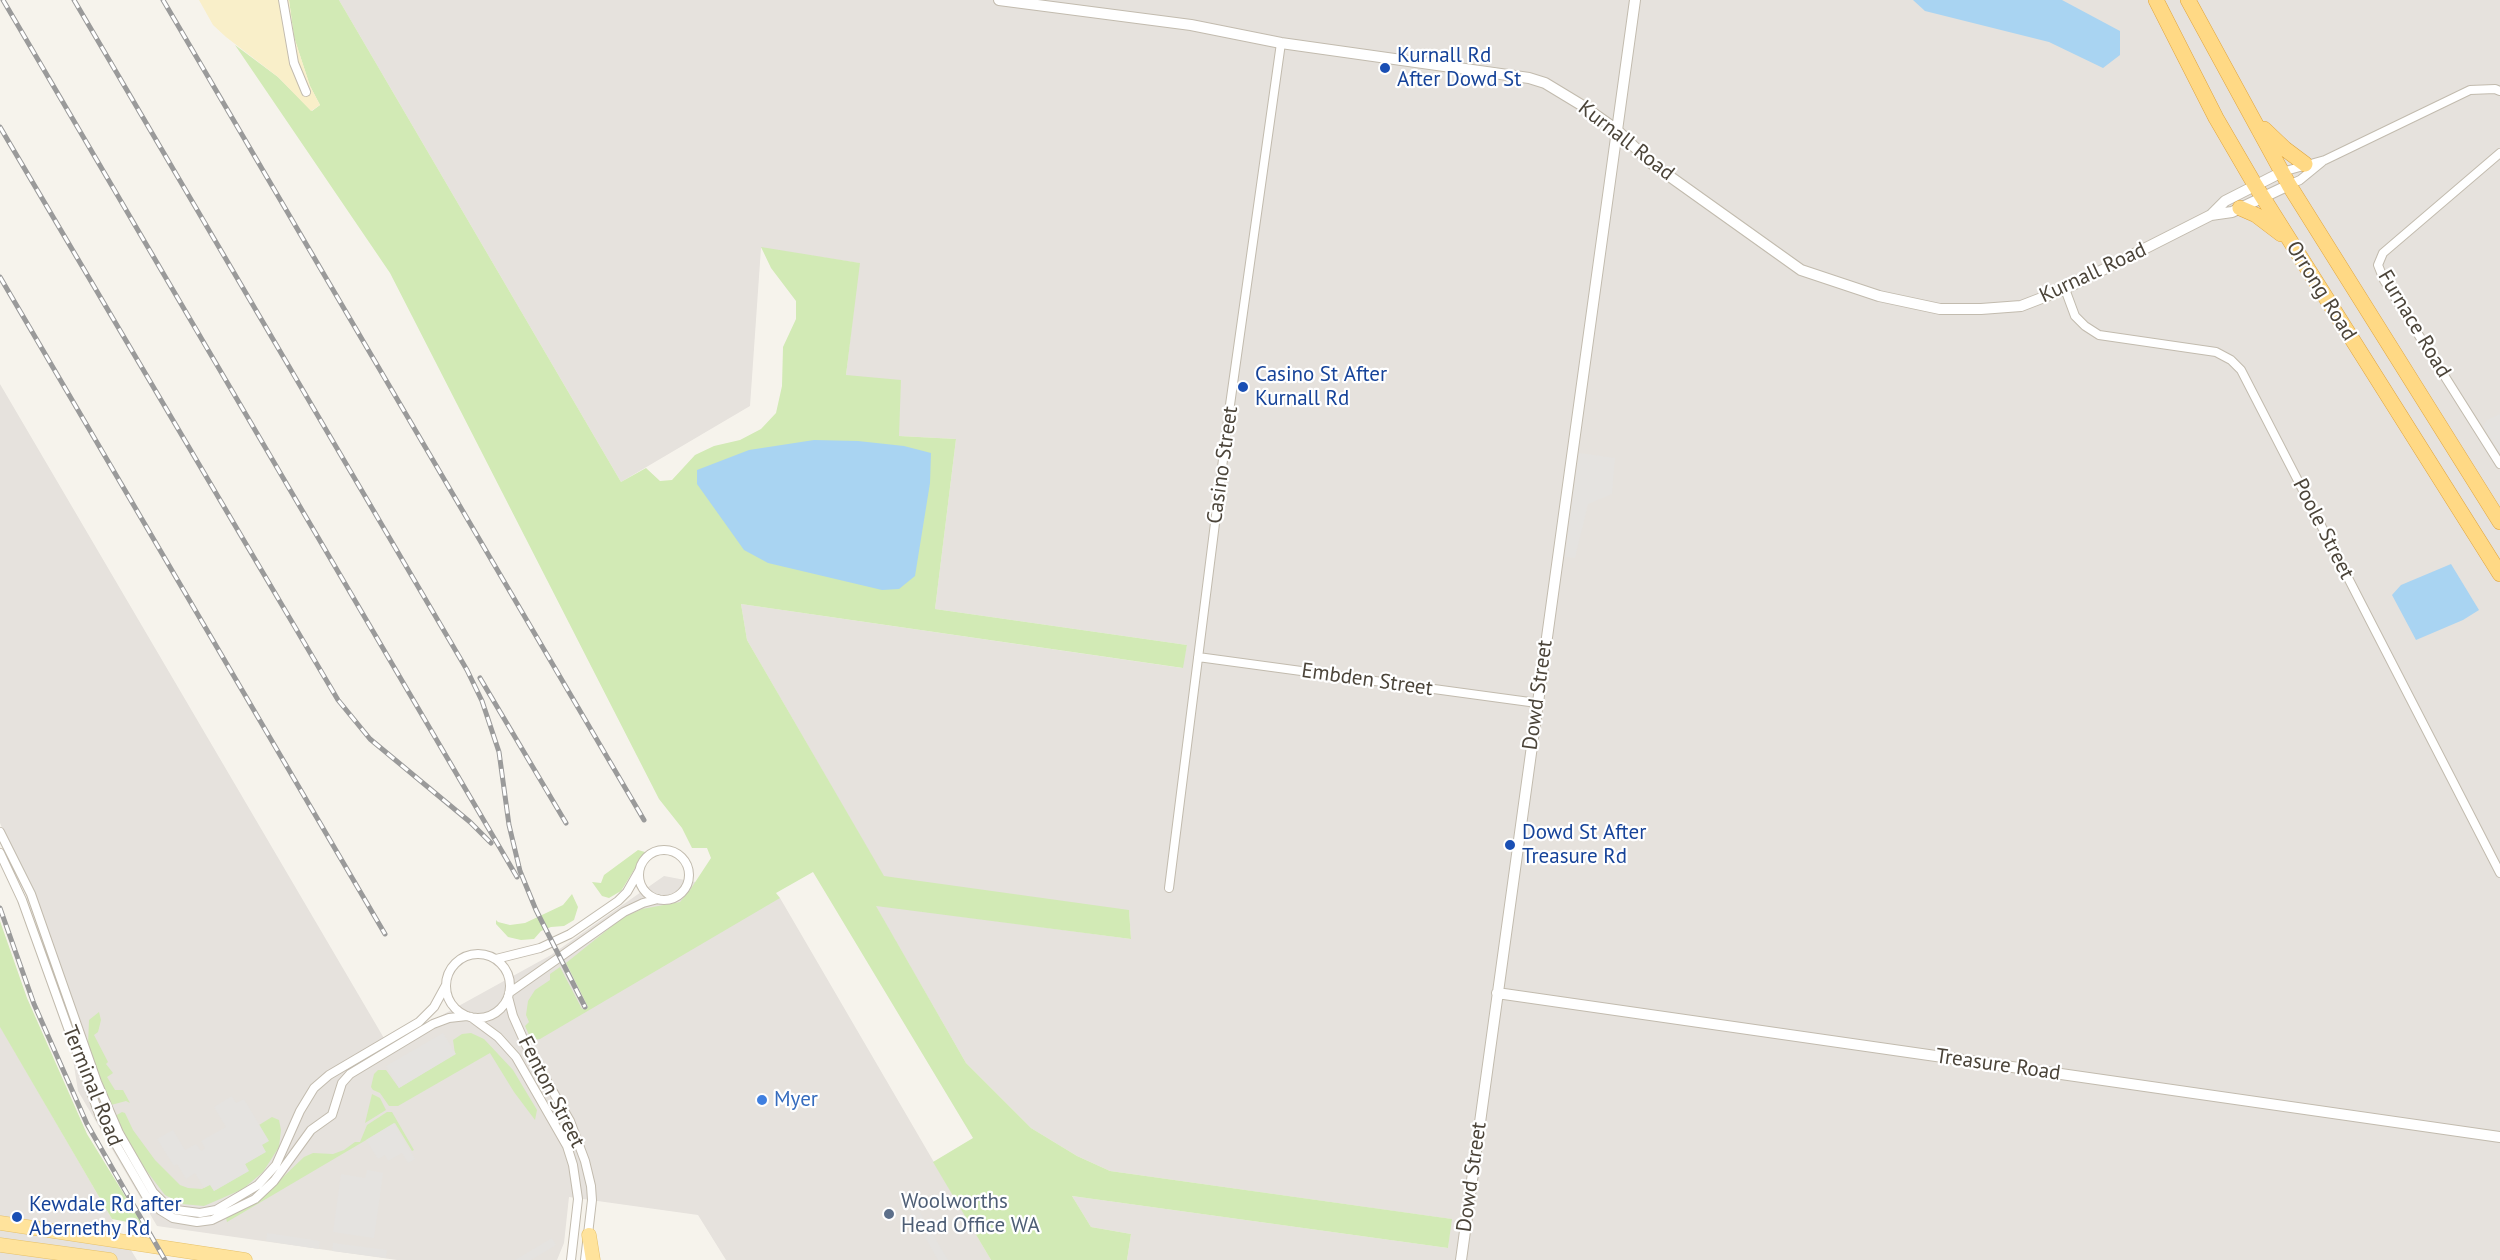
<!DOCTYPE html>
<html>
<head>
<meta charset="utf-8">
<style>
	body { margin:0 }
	canvas { display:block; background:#f6f3ec }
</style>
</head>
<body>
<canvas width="2500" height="1260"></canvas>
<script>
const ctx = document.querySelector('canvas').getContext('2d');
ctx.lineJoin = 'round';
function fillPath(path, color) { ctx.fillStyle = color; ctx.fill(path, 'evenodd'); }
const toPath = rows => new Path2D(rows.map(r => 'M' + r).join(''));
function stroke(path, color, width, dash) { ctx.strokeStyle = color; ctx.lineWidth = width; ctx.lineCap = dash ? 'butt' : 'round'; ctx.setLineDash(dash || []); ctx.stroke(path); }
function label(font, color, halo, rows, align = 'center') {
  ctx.font = font + ' "PT Sans",sans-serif'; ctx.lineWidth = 4.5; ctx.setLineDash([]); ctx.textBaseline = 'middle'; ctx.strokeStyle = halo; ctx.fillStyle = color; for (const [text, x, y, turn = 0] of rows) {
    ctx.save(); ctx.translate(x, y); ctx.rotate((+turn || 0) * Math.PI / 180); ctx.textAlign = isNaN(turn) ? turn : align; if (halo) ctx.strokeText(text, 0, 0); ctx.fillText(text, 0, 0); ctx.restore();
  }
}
const industrial = toPath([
	[339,0,2500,0,2500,1260,1127,1260,1131,1234,1091,1227,1072,1196,1448,1248,1451,1219,1110,1171,1077,1156,1031,1128,966,1063,875,905,1131,939,1129,911,884,877,747,640,741,604,1182,668,1187,645,935,609,956,439,899,436,846,375,859,263,761,248,750,406,621,482],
	[0,384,388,1045,551,955,664,876,780,898,991,1260,726,1260,698,1215,569,1197,564,1243,557,1260,397,1260,157,1226,78,1091,58,964,0,823],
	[0,1026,112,1219,137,1260,0,1260]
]);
const green = toPath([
	[289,0,339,0,621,482,646,468,660,481,672,480,695,455,714,446,740,440,761,429,776,413,782,386,783,347,796,319,796,301,771,268,761,247,860,263,846,375,901,380,899,436,956,439,935,609,1187,645,1183,668,741,604,747,640,884,876,1129,910,1131,939,876,906,966,1063,1031,1128,1077,1156,1110,1171,1452,1219,1448,1248,1072,1196,1091,1227,1131,1234,1127,1260,991,1260,933,1162,973,1138,813,872,776,893,780,898,540,1039,532,1040,530,1037,525,1026,529,1022,526,1015,528,1001,535,990,550,980,550,974,560,967,582,1009,588,1007,566,963,622,918,642,909,680,902,690,890,711,858,707,848,692,848,682,828,659,799,390,273,235,45,278,77,312,111,320,105,310,86,294,37],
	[638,850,645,852,621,891,609,898,602,896,592,882,601,883,604,875],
	[572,894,578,907,574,920,564,926,551,927,541,931,534,939,521,940,508,937,496,924,496,920,498,922,510,925,525,923,563,905],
	[0,921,27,998,87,1134,143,1225,112,1219,0,1027],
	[99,1012,101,1020,98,1032,94,1035,108,1062,106,1064,113,1073,107,1077,115,1090,123,1090,130,1103,126,1101,111,1105,108,1103,88,1046,89,1020],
	[471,1033,484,1039,513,1070,537,1110,535,1120,514,1092,490,1053,398,1106,389,1106,380,1093,373,1090,371,1087,374,1074,378,1070,386,1070,399,1088,455,1054,453,1040,462,1034],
	[372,1094,380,1098,386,1110,365,1123],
	[122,1112,125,1113,133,1130,155,1160,180,1185,188,1188,202,1189,210,1184,214,1191,248,1171,245,1164,265,1152,262,1145,259,1125,272,1117,279,1120,281,1130,279,1147,263,1172,243,1189,204,1206,182,1204,165,1195,139,1161,115,1116],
	[387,1112,392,1112,414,1150,412,1151,395,1123,227,1222,226,1218,259,1200,304,1157,313,1153,333,1154,344,1150,355,1142,360,1142,367,1125]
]);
const sand = toPath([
	[199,0,289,0,294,37,310,86,320,105,311,111,278,77,226,37,213,25]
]);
const parking = toPath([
	[2500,414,2500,453,2483,426,2487,420],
	[1579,453,1615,458,1614,468,1612,494,1588,504,1575,558,1565,557],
	[443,1033,456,1054,399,1088,386,1066],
	[232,1096,236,1103,244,1099,269,1141,262,1145,266,1152,245,1164,249,1171,214,1191,210,1185,204,1188,195,1173,186,1179,177,1164,174,1166,157,1139,173,1130,185,1150,196,1144,201,1151,205,1148,201,1141,226,1127,214,1107],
	[394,1123,415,1159,408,1163,402,1153,388,1161,385,1155,378,1159,366,1140],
	[367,1170,383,1173,374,1238,333,1232,341,1174,365,1178],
	[907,1190,928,1226,921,1230,900,1194],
	[267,1233,320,1241,319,1249,266,1241],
	[932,1233,948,1260,938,1260,925,1237],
	[552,1238,556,1245,531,1260,515,1260],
	[333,1243,387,1250,386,1258,332,1251]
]);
const water = toPath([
	[1913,0,2062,0,2120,31,2120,55,2103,68,2049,42,1925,11],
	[814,440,858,441,904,446,931,453,930,483,915,576,899,589,882,590,768,563,744,550,697,484,697,470,749,450],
	[2451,564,2479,610,2463,620,2416,640,2392,595,2401,585]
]);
const minor = toPath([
	[283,0,294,63,306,92],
	[2500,153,2383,253,2378,265,2384,280,2500,464],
	[2282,172,2325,160,2470,90,2495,89,2500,91],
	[2289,185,2300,180,2322,162],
	[2065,289,2075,316,2085,326,2099,335,2216,352,2231,360,2241,370,2500,873],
	[1198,657,1537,703],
	[0,832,31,894,97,1082,119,1133,153,1192,163,1202,176,1210,200,1213,216,1210,258,1185,276,1165,300,1111,314,1088,329,1075,419,1022,434,1007,446,985],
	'639 875a25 25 0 1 1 50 0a25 25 0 1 1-50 0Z',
	[0,853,22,900,100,1117,146,1196,160,1210,173,1218,197,1222,212,1220,255,1199,274,1181,311,1130,332,1115,342,1083,350,1074,433,1024,449,1018,467,1016],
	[1169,888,1229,412,1281,43],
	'446 986a32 32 0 1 1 64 0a32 32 0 1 1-64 0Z',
	[496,959,540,948,570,934,618,901,627,892,639,871],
	[509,993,624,912,643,903,658,899],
	[508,997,513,1016,526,1045,570,1121,585,1161,591,1186,592,1200,585,1260],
	[471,1017,498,1037,516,1057,567,1146,573,1165,578,1199,571,1260]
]);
const tertiary = toPath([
	[999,0,1191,25,1281,43,1529,78,1545,83,1583,106,1617,130,1651,163,1801,270,1879,296,1940,309,1981,309,2021,306,2065,289,2211,215,2225,201,2282,172],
	[2211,215,2232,212,2289,185],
	[1497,993,2500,1137],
	[1461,1260,1635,0]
]);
const primary = toPath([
	[0,1223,245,1260],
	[589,1235,593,1260],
	[0,1245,110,1260]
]);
const trunk = toPath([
	[2156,0,2216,118,2255,185,2500,574],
	[2188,0,2289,185,2500,522],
	[2264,129,2285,149,2305,164],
	[2240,208,2256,215,2281,234]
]);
const rail = toPath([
	[3,0,517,877],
	[74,0,467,670,482,701,499,752,509,825,520,871,536,910,585,1007],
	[163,0,644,820],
	[0,127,338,700,370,739,470,822,491,843],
	[0,277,385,934],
	[480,678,566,823],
	[0,908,34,1004,87,1124,165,1260]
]);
const markers = [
	[1385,68,6,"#1a4fb4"],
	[1243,387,6,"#1a4fb4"],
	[1510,845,6,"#1a4fb4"],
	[762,1100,6,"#3f7fe0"],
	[889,1214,6,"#5c6f8a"],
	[17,1217,6,"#1a4fb4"]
];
const transitNames = [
	["Kurnall Rd",1397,56],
	["After Dowd St",1397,80],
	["Casino St After",1255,375],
	["Kurnall Rd",1255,399],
	["Dowd St After",1522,833],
	["Treasure Rd",1522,857],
	["Kewdale Rd after",29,1205],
	["Abernethy Rd",29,1229]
];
const streetNames = [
	["Kurnall Road",1626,141,38],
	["Kurnall Road",2093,273,-25],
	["Orrong Road",2321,291,58],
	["Furnace Road",2414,324,59],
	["Casino Street",1223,465,-82],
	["Poole Street",2323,529,63],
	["Embden Street",1367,680,8],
	["Dowd Street",1538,695,-82],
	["Treasure Road",1998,1065,8],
	["Terminal Road",92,1086,68],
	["Fenton Street",551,1092,63],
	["Dowd Street",1472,1177,-82]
];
const shopNames = [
	["Myer",774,1100]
];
const serviceNames = [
	["Woolworths",901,1202],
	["Head Office WA",901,1226]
];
fillPath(industrial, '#e6e2dd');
fillPath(green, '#d2eab5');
fillPath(sand, '#f9efc9');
fillPath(parking, '#e5e3e0');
fillPath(water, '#a9d4f2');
stroke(minor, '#c2bbae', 10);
stroke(tertiary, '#c2bbae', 12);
stroke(primary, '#e6c16a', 15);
stroke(trunk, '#e0a43c', 16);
stroke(minor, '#fff', 8);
stroke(tertiary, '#fff', 10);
stroke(primary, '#ffe39c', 14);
stroke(trunk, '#ffd985', 15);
stroke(rail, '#9a9a9a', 5);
stroke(rail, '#fff', 3, [9]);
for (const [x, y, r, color] of markers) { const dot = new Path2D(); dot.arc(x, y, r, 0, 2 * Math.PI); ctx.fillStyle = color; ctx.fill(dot); stroke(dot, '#fff', 2); }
label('21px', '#164399', '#fff', transitNames, 'left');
label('21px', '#4b4439', '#fff', streetNames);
label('21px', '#366cbe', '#fff', shopNames, 'left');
label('21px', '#4e5e75', '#fff', serviceNames, 'left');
</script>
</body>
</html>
